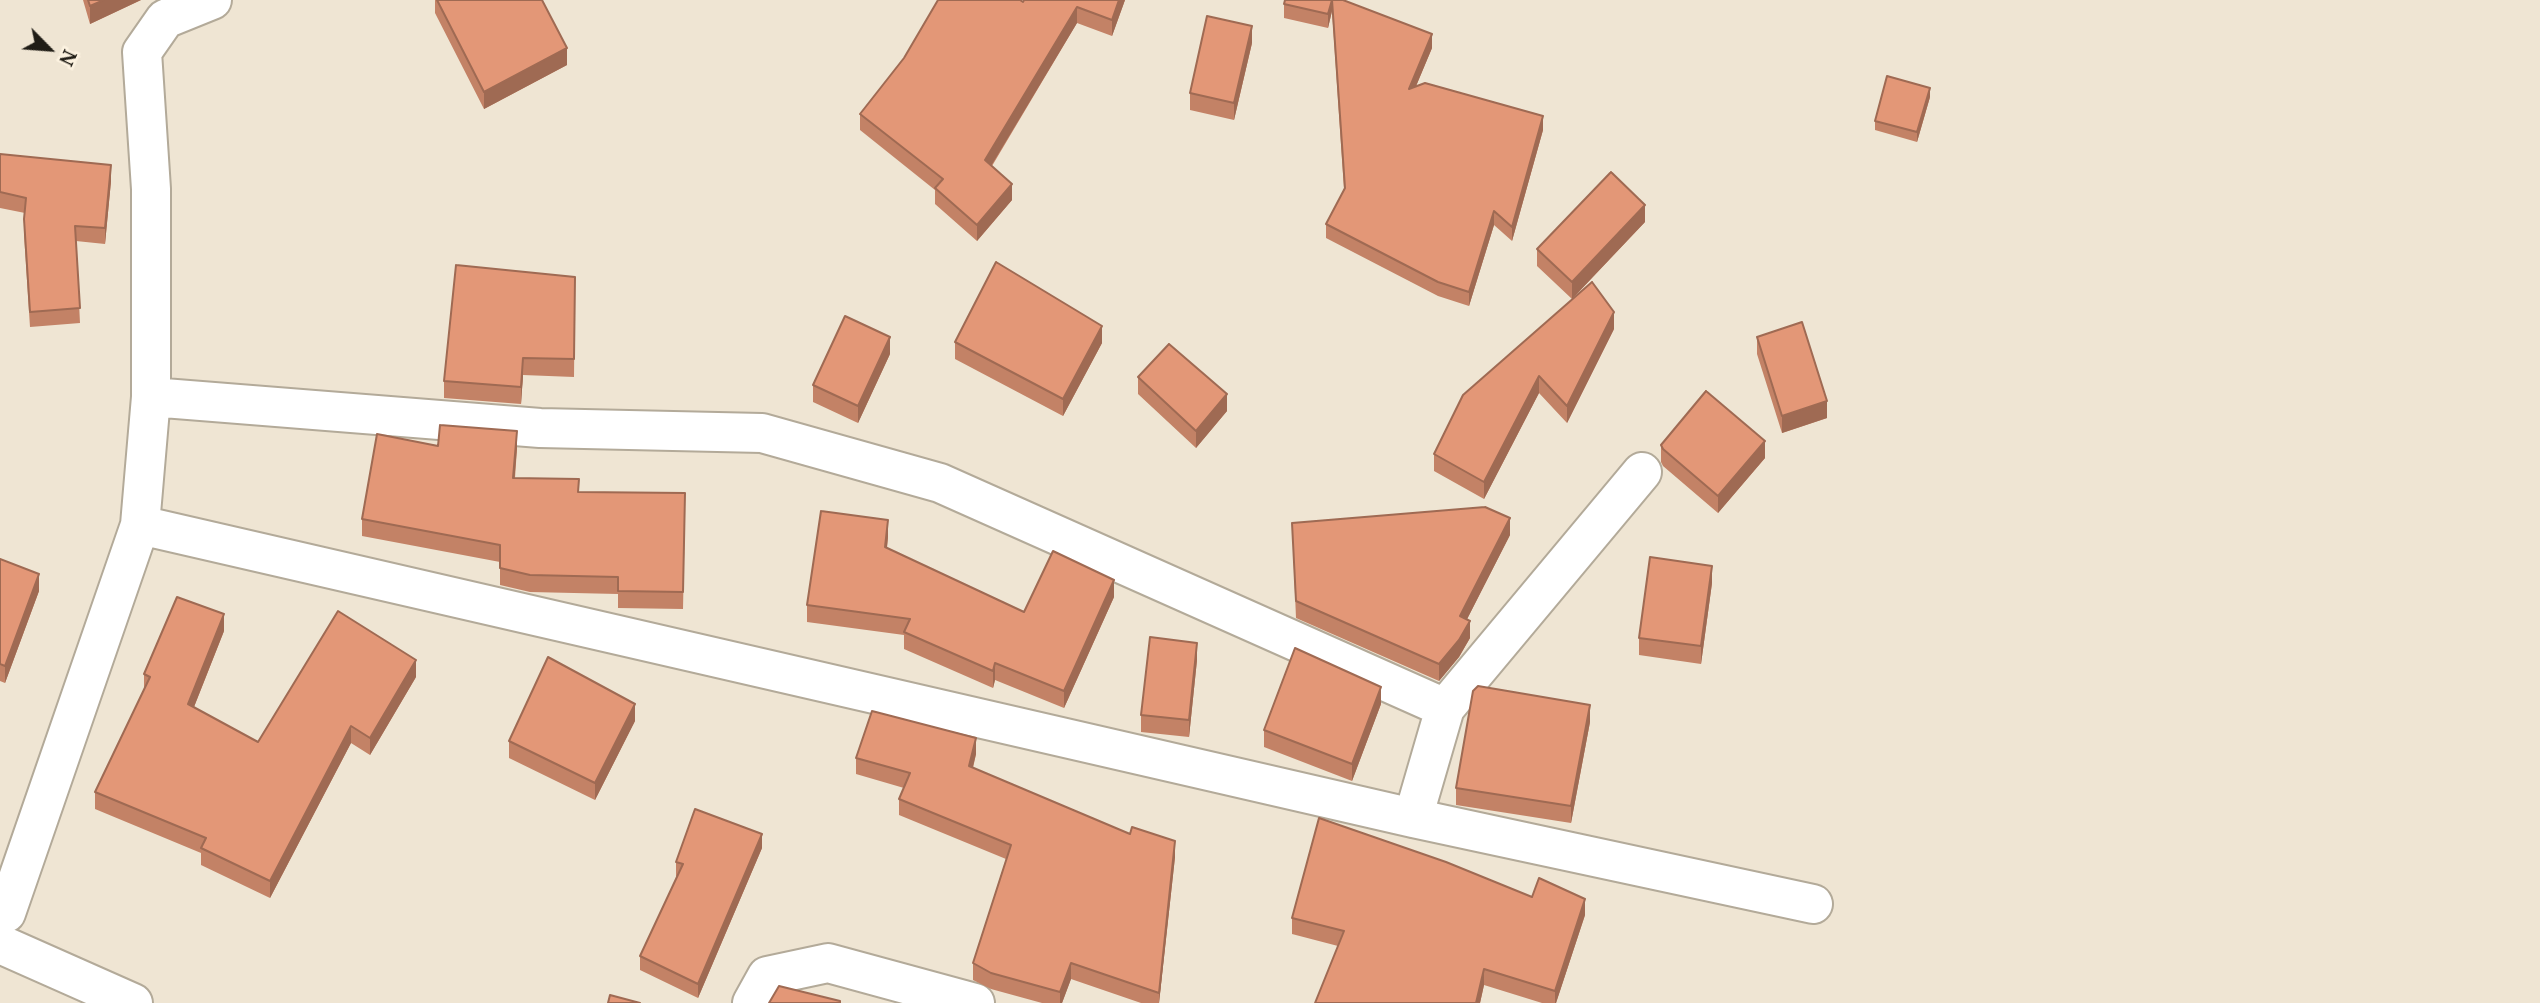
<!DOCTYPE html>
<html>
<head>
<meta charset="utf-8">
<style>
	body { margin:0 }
	#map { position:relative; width:2540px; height:1003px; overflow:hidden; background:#efe5d3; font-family:"Noto Serif",serif }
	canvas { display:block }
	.north { position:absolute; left:14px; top:14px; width:70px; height:70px; -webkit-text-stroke:5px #fcf2e0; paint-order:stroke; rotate:115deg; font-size:19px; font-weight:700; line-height:28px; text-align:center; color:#201d16 }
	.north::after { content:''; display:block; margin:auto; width:24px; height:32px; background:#201d16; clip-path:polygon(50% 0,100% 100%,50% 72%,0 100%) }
</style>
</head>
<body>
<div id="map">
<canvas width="2540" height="1003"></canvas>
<div class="north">N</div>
</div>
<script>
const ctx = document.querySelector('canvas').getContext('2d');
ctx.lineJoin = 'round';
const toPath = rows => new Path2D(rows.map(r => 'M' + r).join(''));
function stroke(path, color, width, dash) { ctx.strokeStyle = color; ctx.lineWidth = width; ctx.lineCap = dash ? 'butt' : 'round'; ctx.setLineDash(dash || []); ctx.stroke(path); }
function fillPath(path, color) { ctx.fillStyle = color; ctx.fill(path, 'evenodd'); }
const minor = toPath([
	[151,397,151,189,142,52,165,19,212,0],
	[140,525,1413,818,1813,904],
	[1413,818,1445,708],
	[6,913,140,525,151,397,540,428,762,433,940,483,1445,708,1642,472],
	[0,944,133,1003],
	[752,1003,767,976,828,963,975,1003]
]);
const wall = toPath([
	[83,0,141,0,90,24],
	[435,0,542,0,567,65,484,109,435,13],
	[1024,0,1125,0,1112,36,1077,23,992,166,1012,200,977,241,935,204,935,190,860,130,860,114,1023,2],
	[1343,0,1432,48,1416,86,1543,130,1512,241,1494,225,1469,306,1438,296,1326,238,1326,224,1344,189,1332,11,1328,28,1284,18,1284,4],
	[1252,43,1234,120,1190,110,1190,93],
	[1930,97,1917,142,1875,130,1875,121],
	[0,154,111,181,105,244,76,241,80,323,30,327,24,234,25,213,0,208],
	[1645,222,1572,299,1537,266,1537,249],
	[575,277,574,377,523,375,521,404,444,398,444,381],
	[1614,329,1567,423,1539,393,1484,499,1434,471,1434,454,1463,395],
	[1757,337,1827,418,1782,433,1757,354],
	[955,342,1102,343,1063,416,955,359],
	[890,354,858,423,813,402,813,385],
	[1138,377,1227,411,1196,448,1138,394],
	[1661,445,1765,458,1718,513,1663,466,1661,462],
	[438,446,517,448,515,478,579,492,685,510,683,609,618,608,618,594,530,592,500,585,500,562,362,536,362,519],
	[1292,523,1510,535,1467,619,1470,638,1459,657,1439,681,1296,618],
	[888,537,887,548,1024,612,1114,597,1064,708,995,680,993,688,904,649,904,635,807,622,807,605],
	[0,559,39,591,5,683,0,681],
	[1712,583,1701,664,1639,655,1639,638],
	[224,631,194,707,258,742,416,677,370,755,351,743,270,898,201,865,201,853,95,809,95,792,144,690,144,674],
	[1197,660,1189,737,1141,732,1141,715],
	[1381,704,1352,781,1264,747,1264,730],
	[635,721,595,800,509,758,509,741],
	[1590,722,1571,823,1456,805,1456,788],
	[976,754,973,768,1175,857,1159,1003,1141,1003,1071,979,1062,1003,1042,1003,991,989,973,980,973,963,1006,859,899,815,899,799,904,788,856,774,856,758],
	[762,848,698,998,640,970,640,956,677,876,676,876,676,862],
	[1532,897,1585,915,1556,1003,1542,1003,1484,985,1480,1003,1315,1003,1338,946,1292,934,1292,918]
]);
const shadedWall = toPath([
	[104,0,141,0,90,24,90,6],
	[1119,0,1125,0,1112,36,1112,20],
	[1332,0,1332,11,1328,28,1328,14],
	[1077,7,1077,23,985,176,985,160],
	[1252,26,1252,43,1234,120,1234,103],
	[1432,34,1432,48,1409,103,1409,89],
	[567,48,567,65,484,109,484,92],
	[1930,88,1930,97,1917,142,1917,132],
	[1543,116,1543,130,1512,241,1512,227],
	[111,165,111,181,105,244,105,228],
	[1012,184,1012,200,977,241,977,225],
	[1645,205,1645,222,1572,299,1572,282],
	[1494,211,1494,225,1469,306,1469,292],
	[1614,312,1614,329,1567,423,1567,406],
	[1102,326,1102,343,1063,416,1063,399],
	[890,337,890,354,858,423,858,406],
	[523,358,523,375,521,404,521,387],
	[1539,376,1539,393,1484,499,1484,482],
	[1227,394,1227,411,1196,448,1196,431],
	[1827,401,1827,418,1782,433,1782,416],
	[517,431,517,448,513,495,513,478],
	[1765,441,1765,458,1718,513,1718,496],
	[1510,518,1510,535,1460,633,1460,616],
	[888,520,888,537,885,564,885,547],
	[1712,566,1712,583,1701,664,1701,646],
	[39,574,39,591,5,683,5,666],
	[1114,580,1114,597,1064,708,1064,691],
	[224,614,224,631,188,722,188,704],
	[1470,621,1470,638,1459,657,1439,681,1439,664],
	[1197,643,1197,660,1189,737,1189,720],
	[416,660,416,677,370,755,370,738],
	[995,663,995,680,993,688,993,671],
	[1381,687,1381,704,1352,781,1352,764],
	[635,704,635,721,595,800,595,783],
	[1590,705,1590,722,1571,823,1571,806],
	[351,726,351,743,270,898,270,881],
	[976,738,976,754,969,782,969,766],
	[762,834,762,848,698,998,698,984],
	[1175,841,1175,857,1159,1003,1159,993],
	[1585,899,1585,915,1556,1003,1555,1003,1555,991],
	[1071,963,1071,979,1062,1003,1060,1003,1060,992],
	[1484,969,1484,985,1480,1003,1476,1003]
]);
const building = toPath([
	[88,0,104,0,90,6,88,0],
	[437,0,542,0,567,48,484,92,437,0],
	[938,0,1020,0,1023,2,1024,0,1119,0,1112,20,1077,7,985,160,1012,184,977,225,935,188,943,179,860,114,904,58,938,0],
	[1285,0,1332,0,1328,14,1284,4,1285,0],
	[1332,0,1343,0,1432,34,1409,89,1425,83,1543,116,1512,227,1494,211,1469,292,1438,282,1326,224,1345,188,1332,0],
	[1207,16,1252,26,1234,103,1190,93,1207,16],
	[1887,76,1930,88,1917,132,1875,121,1887,76],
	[0,154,111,165,105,228,75,226,80,308,30,312,24,219,26,198,0,192,0,154],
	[1611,172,1645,205,1572,282,1537,249,1611,172],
	[996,262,1102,326,1063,399,955,342,996,262],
	[456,265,575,277,574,359,523,358,521,387,444,381,456,265],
	[1592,282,1614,312,1567,406,1539,376,1484,482,1434,454,1463,395,1592,282],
	[845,316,890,337,858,406,813,385,845,316],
	[1802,322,1827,401,1782,416,1757,337,1802,322],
	[1169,344,1227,394,1196,431,1138,377,1169,344],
	[1706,391,1765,441,1718,496,1663,449,1661,445,1706,391],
	[440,425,517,431,513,478,579,479,578,492,685,493,683,592,618,591,618,577,530,575,500,568,500,545,362,519,377,434,438,446,440,425],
	[1485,507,1510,518,1460,616,1470,621,1459,640,1439,664,1296,601,1292,523,1485,507],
	[821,511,888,520,885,547,1024,612,1053,551,1114,580,1064,691,995,663,993,671,904,632,910,619,807,605,821,511],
	[1650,557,1712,566,1701,646,1639,638,1650,557],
	[0,559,39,574,5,666,0,664,0,559],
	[177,597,224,614,188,704,258,742,338,611,416,660,370,738,351,726,270,881,201,848,206,838,95,792,150,677,144,674,177,597],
	[1150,637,1197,643,1189,720,1141,715,1150,637],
	[1295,648,1381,687,1352,764,1264,730,1295,648],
	[548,657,635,704,595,783,509,741,548,657],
	[1478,686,1590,705,1571,806,1456,788,1473,691,1478,686],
	[872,711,976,738,969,766,1130,834,1132,827,1175,841,1159,993,1071,963,1060,992,991,973,973,963,1011,845,899,799,910,773,856,758,872,711],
	[695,809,762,834,698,984,640,956,683,864,676,862,695,809],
	[1319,818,1446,862,1532,897,1539,878,1585,899,1555,991,1484,969,1476,1003,1315,1003,1344,931,1292,918,1319,818],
	[779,986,840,1001,840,1003,769,1003,779,986],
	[610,995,640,1003,608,1003,610,995]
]);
stroke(minor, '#b3aa99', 42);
stroke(minor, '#fff', 38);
fillPath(wall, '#c38266');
fillPath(shadedWall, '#9f6a53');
fillPath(building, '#e39777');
stroke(building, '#9f6a53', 2);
</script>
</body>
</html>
